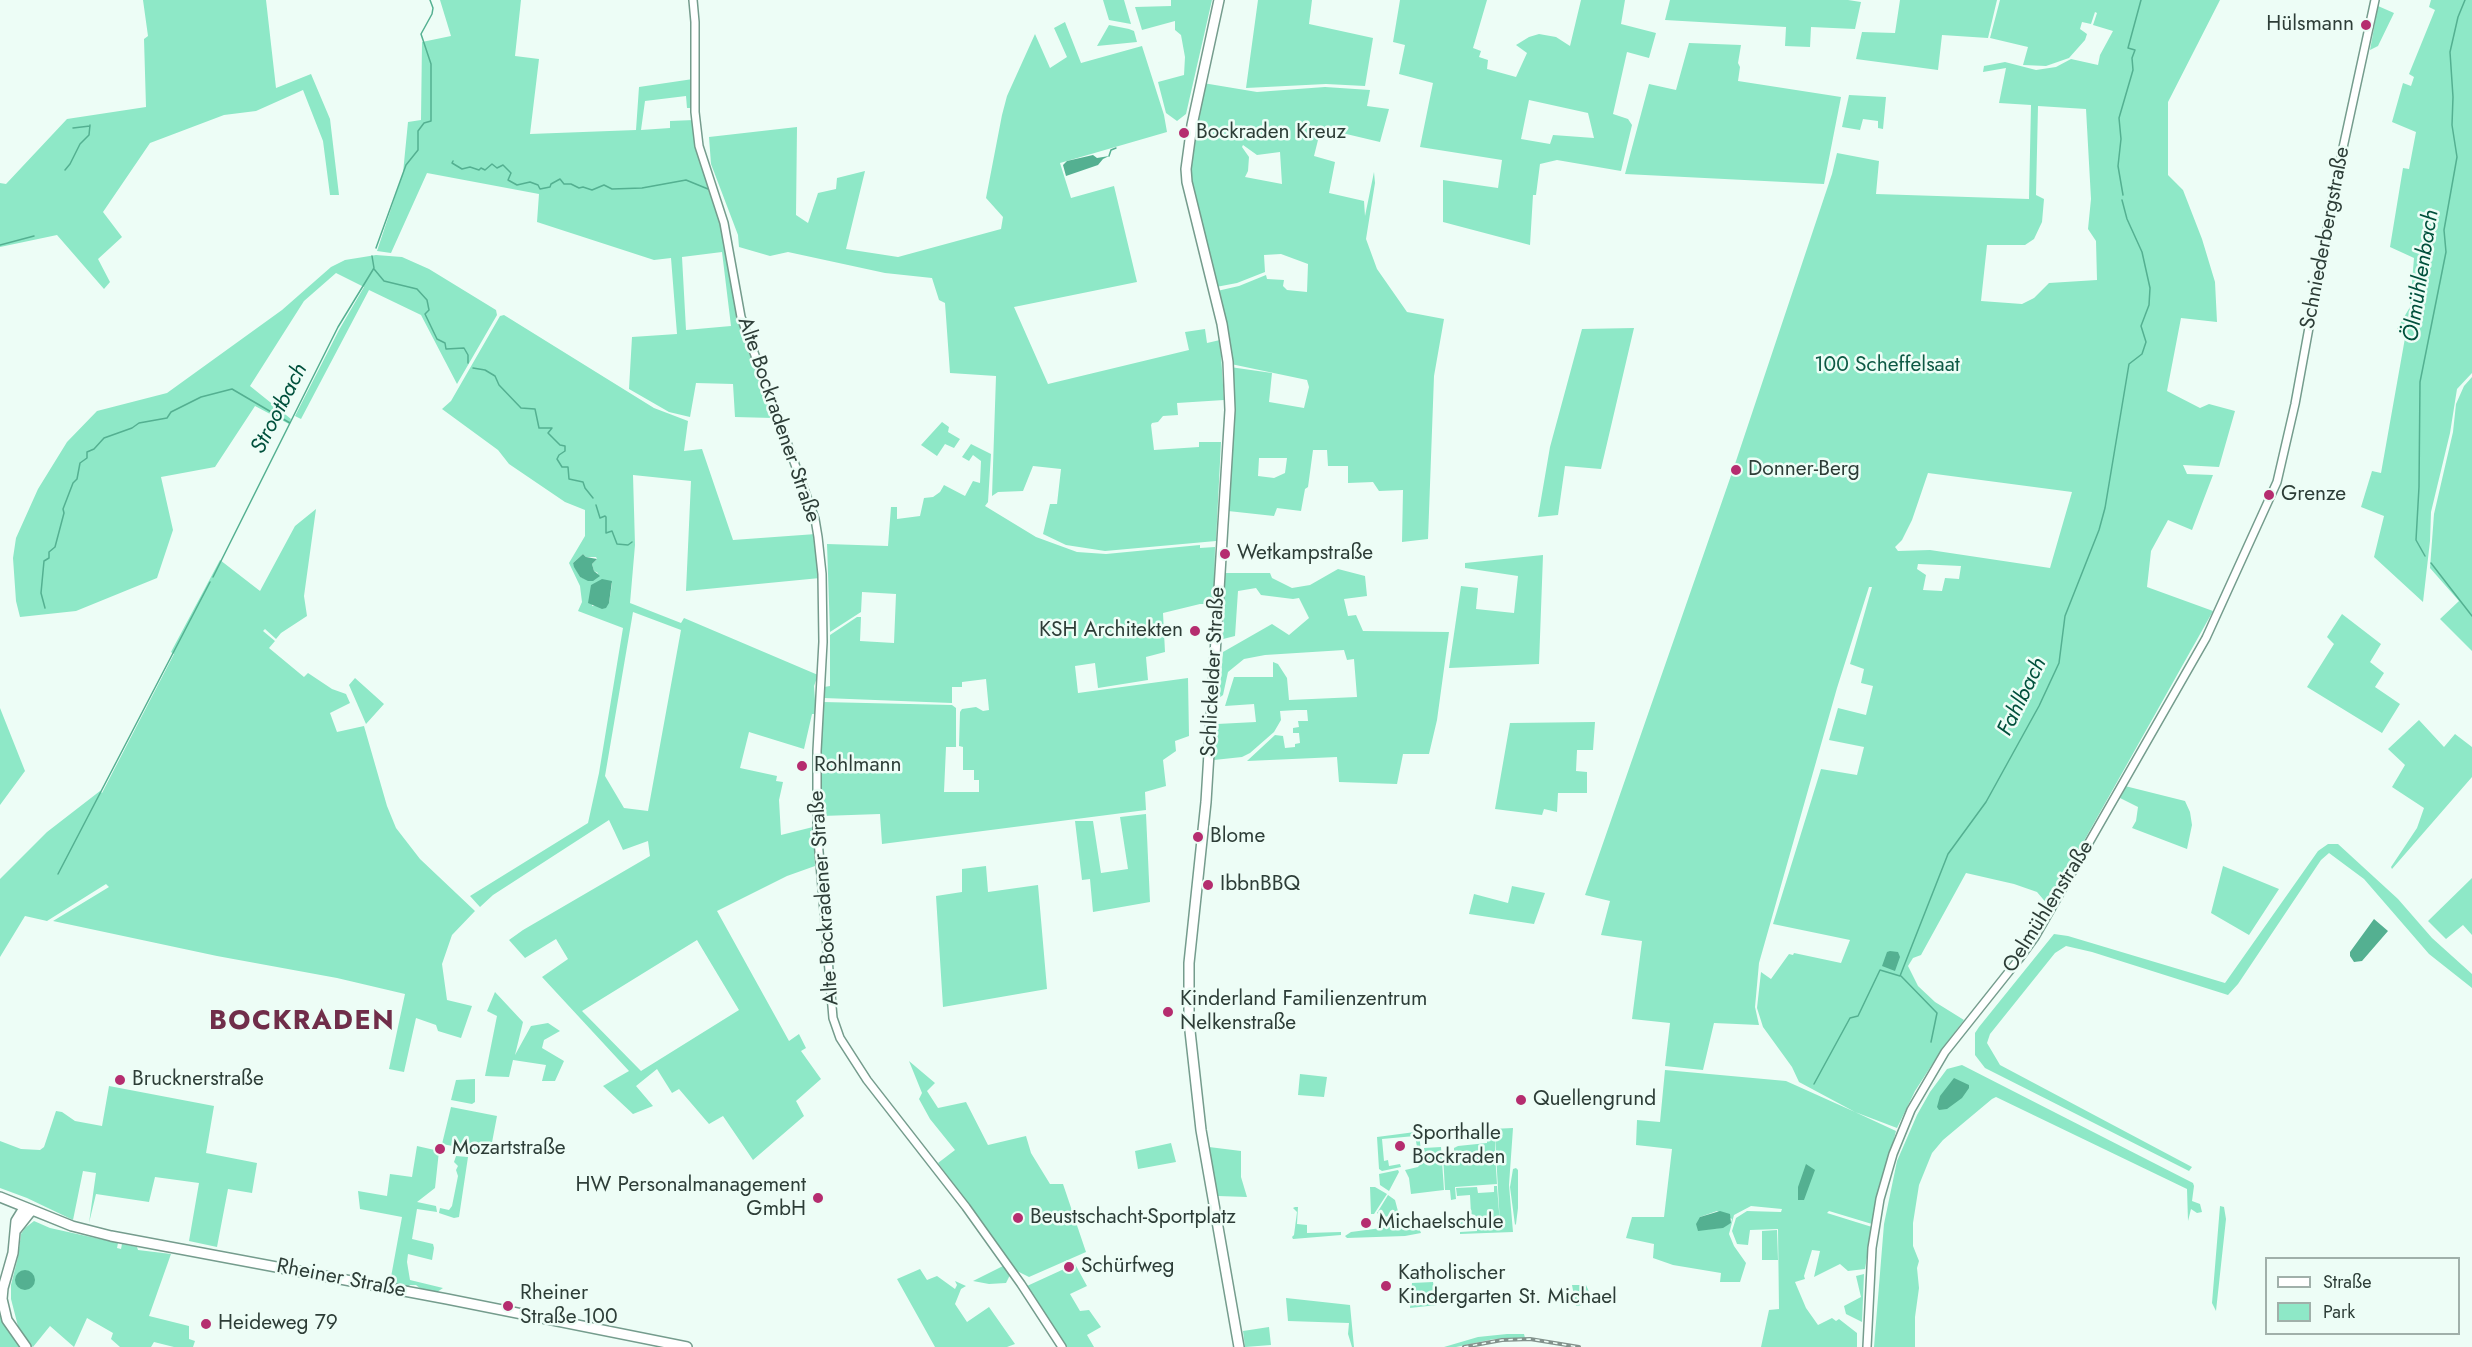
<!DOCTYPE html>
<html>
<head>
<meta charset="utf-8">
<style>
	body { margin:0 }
	#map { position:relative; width:2472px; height:1347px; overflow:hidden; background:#edfdf6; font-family:Jost,sans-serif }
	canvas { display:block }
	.legend { position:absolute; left:2265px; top:1257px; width:195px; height:78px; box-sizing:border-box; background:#edfdf6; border:2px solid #a0b0aa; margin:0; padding:8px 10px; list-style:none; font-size:18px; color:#2d3d37 }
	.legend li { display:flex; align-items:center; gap:12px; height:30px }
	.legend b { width:30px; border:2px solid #a0b0aa }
</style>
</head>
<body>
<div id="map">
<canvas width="2472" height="1347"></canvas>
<ul class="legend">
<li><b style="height:8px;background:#fff"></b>Straße</li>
<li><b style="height:16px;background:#8ee8c7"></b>Park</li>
</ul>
</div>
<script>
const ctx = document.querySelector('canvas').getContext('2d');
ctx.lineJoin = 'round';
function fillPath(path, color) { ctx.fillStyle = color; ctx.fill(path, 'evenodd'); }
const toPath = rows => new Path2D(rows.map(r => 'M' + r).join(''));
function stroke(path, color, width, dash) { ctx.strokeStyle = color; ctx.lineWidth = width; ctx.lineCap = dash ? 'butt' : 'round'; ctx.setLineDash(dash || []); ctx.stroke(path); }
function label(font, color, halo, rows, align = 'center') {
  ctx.font = font + ' Jost,sans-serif'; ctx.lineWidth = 5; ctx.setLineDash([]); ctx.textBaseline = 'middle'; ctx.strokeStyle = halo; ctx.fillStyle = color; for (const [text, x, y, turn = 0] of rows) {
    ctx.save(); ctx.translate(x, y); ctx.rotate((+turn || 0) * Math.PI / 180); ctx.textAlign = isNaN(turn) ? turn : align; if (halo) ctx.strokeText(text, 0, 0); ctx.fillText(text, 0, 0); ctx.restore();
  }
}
const green = toPath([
	[143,0,266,0,276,88,311,74,330,119,339,195,330,195,323,141,303,90,256,111,224,115,150,143,103,212,122,237,98,259,110,282,104,289,57,235,0,247,0,183,6,184,67,119,146,107,144,39,148,36],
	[440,0,521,0,515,56,539,59,530,134,636,130,639,87,693,79,691,108,687,108,686,96,645,101,641,130,670,128,670,121,694,120,723,223,740,319,773,418,735,417,733,384,696,383,690,417,669,412,629,389,632,337,677,334,671,258,654,260,537,222,539,194,427,173,391,253,377,251,403,173,408,122,421,120,422,42,451,36],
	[722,252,731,326,686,330,682,257],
	[1103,0,1124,0,1131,24,1109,20],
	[1171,0,1212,0,1186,114,1177,121,1166,113,1158,82,1184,75,1185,57,1181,35,1175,30,1175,21,1142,30,1135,7,1171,6],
	[1258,0,1312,0,1309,24,1373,38,1365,86,1326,84,1246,88],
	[1400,0,1487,0,1473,48,1481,51,1479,57,1488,60,1487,69,1516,77,1527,53,1516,45,1529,37,1539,34,1556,37,1570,46,1581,0,1625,0,1621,24,1656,33,1649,58,1627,52,1613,114,1628,119,1632,125,1621,171,1557,160,1540,164,1536,195,1533,195,1530,245,1443,222,1443,180,1498,188,1502,160,1420,147,1433,83,1399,74,1405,45,1393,42],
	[1529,100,1588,113,1594,138,1553,135,1550,144,1521,139],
	[1670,0,1848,0,1861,2,1855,29,1811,27,1810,47,1785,46,1786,27,1665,20],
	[1900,0,1997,0,1988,38,1942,35,1938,70,1856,59,1862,32,1895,33],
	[2000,0,2220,0,2168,102,2168,175,2183,190,2202,239,2215,282,2217,322,2181,318,2167,391,2200,408,2209,404,2235,411,2219,467,2183,465,2187,474,2213,475,2192,530,2168,520,2151,551,2147,587,2213,611,2048,905,2037,892,2014,884,1966,873,1921,955,1913,958,1908,966,1918,986,1935,1002,1964,1020,1942,1049,1915,1091,1897,1128,1855,1112,1896,1131,1872,1224,1829,1211,1827,1213,1872,1227,1865,1269,1848,1271,1840,1264,1814,1277,1820,1251,1812,1250,1804,1276,1805,1279,1795,1282,1806,1308,1818,1325,1832,1318,1836,1321,1839,1319,1857,1333,1857,1347,1761,1347,1769,1310,1779,1309,1778,1229,1750,1230,1748,1245,1737,1244,1732,1231,1736,1218,1747,1211,1781,1212,1782,1209,1751,1206,1734,1215,1729,1234,1734,1246,1746,1263,1740,1282,1720,1282,1721,1273,1673,1265,1653,1258,1654,1244,1626,1238,1632,1217,1664,1217,1672,1149,1636,1145,1637,1120,1660,1122,1665,1070,1786,1081,1855,1112,1799,1082,1792,1067,1763,1027,1757,1008,1761,972,1771,979,1789,954,1793,955,1794,953,1841,963,1850,940,1773,924,1821,769,1857,775,1864,747,1829,740,1838,708,1866,715,1873,686,1861,683,1864,669,1850,664,1872,587,1869,587,1837,688,1759,963,1755,1007,1759,1025,1714,1023,1703,1070,1665,1066,1670,1023,1632,1019,1642,941,1601,935,1610,901,1585,895,1734,467,1832,174,1837,153,1879,161,1876,194,2029,199,2031,105,1999,103,2006,68,1983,72,1984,66,2005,62,2036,70,2056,67,2071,59,2098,65,2100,55,2113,31,2093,25,2097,13,2095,12,2091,24,2082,22,2080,29,2087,34,2085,40,2069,58,2046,66,2023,65,2028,47,1990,38],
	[2038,106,2086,109,2091,199,2088,229,2096,241,2097,280,2049,283,2034,298,2022,304,1981,301,1987,245,2025,245,2034,239,2042,222,2044,199,2036,195],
	[1928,473,2072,492,2050,568,1930,550,1898,551,1895,547,1902,540,1912,520],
	[1918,564,1961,566,1959,579,1945,578,1942,591,1923,590,1926,575,1917,569],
	[1717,1211,1732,1219,1731,1223,1720,1228,1700,1230,1700,1217],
	[2431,0,2472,0,2472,373,2457,389,2450,433,2431,512,2430,541,2423,602,2374,557,2384,516,2361,507,2372,471,2381,473,2405,338,2397,329,2410,307,2414,258,2390,247,2403,168,2409,169,2416,132,2392,122,2403,83,2411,86,2414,77,2409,74,2435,10,2429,7],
	[2378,6,2394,13,2378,46,2370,50],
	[1065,22,1081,63,1142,46,1164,115,1167,132,1060,163,1071,198,1114,186,1137,282,1014,307,1048,384,1189,350,1185,332,1205,329,1207,343,1220,340,1224,400,1177,403,1178,415,1163,416,1158,422,1152,423,1151,425,1154,450,1199,447,1199,442,1221,442,1216,541,1105,551,1066,545,1043,534,1050,504,1057,504,1061,469,1033,466,1023,491,998,492,992,496,996,376,950,373,945,303,939,300,932,278,885,273,788,252,770,256,739,247,738,235,711,164,709,137,797,127,796,215,808,223,818,193,836,189,837,178,865,171,846,249,898,257,1001,229,1003,217,986,198,1002,115,1007,96,1035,34,1050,68,1067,57,1054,28],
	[1109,25,1129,29,1134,31,1137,42,1097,46],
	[1689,43,1741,45,1738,63,1740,67,1738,81,1841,97,1824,184,1625,174,1649,84,1676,90],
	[1203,83,1257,92,1325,87,1370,90,1367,106,1389,109,1380,142,1321,128,1314,156,1335,162,1329,193,1364,201,1365,216,1374,172,1375,183,1366,239,1377,269,1407,312,1444,319,1434,376,1428,539,1402,542,1403,490,1379,491,1373,482,1348,483,1348,466,1328,466,1327,450,1313,450,1308,487,1305,489,1301,511,1277,508,1274,516,1228,511,1230,367,1272,373,1269,402,1304,408,1309,387,1307,380,1231,364,1217,291,1239,286,1266,275,1267,279,1284,280,1283,286,1287,290,1307,292,1308,264,1281,254,1264,255,1265,272,1237,283,1216,287,1189,182,1189,169],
	[1243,145,1257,155,1280,152,1282,184,1245,177,1248,171,1249,157,1242,147],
	[1259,458,1287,458,1285,473,1274,478,1258,476],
	[1849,95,1886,97,1883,129,1878,128,1878,121,1863,119,1860,130,1842,127],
	[376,255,402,257,429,269,496,310,497,315,457,384,421,315,369,290,301,419,295,416,339,330,364,287,336,273,304,301,250,386,291,419,289,424,255,406,215,467,161,477,173,530,157,578,76,611,20,617,16,601,13,558,16,538,38,489,67,442,97,411,167,393,282,310,331,267,345,260],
	[504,315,654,408,688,421,684,451,702,449,733,540,816,534,820,578,686,591,691,481,633,475,635,545,630,603,681,623,684,618,818,675,814,686,816,714,812,714,804,749,749,732,740,768,777,776,776,781,783,782,779,800,781,835,813,827,815,866,787,876,717,911,789,1041,799,1034,806,1048,801,1051,821,1079,796,1101,804,1116,753,1160,723,1116,709,1124,679,1089,672,1093,657,1069,636,1086,653,1106,633,1114,603,1086,629,1071,542,977,568,959,556,939,525,958,509,940,523,930,650,856,648,841,623,850,609,820,493,895,480,907,470,896,588,823,599,773,623,628,578,611,582,602,580,586,569,563,585,536,585,510,565,502,509,464,498,450,442,409,451,401,500,316],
	[583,554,586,557,596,557,597,559,592,564,594,571,598,573,594,578,586,579,580,577,573,563],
	[612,583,609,603,592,606,591,585],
	[633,612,681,630,648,811,624,808,605,776],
	[697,940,739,1010,641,1071,582,1011],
	[1634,328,1601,469,1565,466,1558,515,1538,517,1550,447,1582,329],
	[2472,377,2472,651,2440,619,2459,601,2430,568,2434,514,2453,432,2456,404,2464,386],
	[942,422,949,427,948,432,960,439,954,448,945,444,937,456,921,445],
	[971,444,991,454,988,502,985,506,1036,537,1077,552,1106,554,1200,545,1200,548,1215,547,1214,604,1200,604,1163,613,1165,652,1146,657,1148,680,1098,688,1095,663,1075,666,1078,693,1188,678,1189,736,1175,741,1176,751,1163,760,1166,786,1145,792,1146,810,882,844,880,814,822,816,819,782,823,702,952,705,956,708,956,747,946,747,944,792,979,792,979,780,974,780,974,770,963,770,963,747,959,746,960,712,962,709,976,707,983,711,989,710,986,679,962,682,962,687,952,687,952,703,824,698,824,687,830,686,830,635,857,617,861,617,860,641,894,643,896,594,862,592,861,612,830,632,827,544,888,546,891,507,897,507,897,519,920,516,924,498,933,497,940,492,944,485,965,496,973,481,980,483,981,461,973,455,969,461,962,457],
	[316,509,304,596,307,616,281,633,276,639,265,629,263,631,275,641,269,648,304,677,308,673,332,689,346,694,350,703,330,713,337,732,364,726,387,806,396,828,420,859,475,911,452,935,442,964,447,1000,472,1006,461,1038,438,1031,436,1025,416,1018,404,1072,389,1069,405,994,337,978,217,956,53,921,109,887,106,884,47,921,25,916,0,957,0,879,47,832,100,791,102,793,174,654,171,652,220,560,260,591,295,526],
	[1543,555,1539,664,1449,668,1461,586,1478,588,1476,609,1514,613,1518,576,1465,568,1465,563],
	[1338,569,1365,576,1367,596,1344,599,1348,616,1356,615,1363,631,1449,632,1437,720,1429,754,1403,754,1397,784,1339,782,1337,757,1247,761,1275,735,1283,736,1285,748,1295,747,1295,744,1300,743,1299,733,1293,733,1293,728,1299,727,1298,721,1308,721,1307,710,1297,710,1280,711,1281,720,1274,732,1250,753,1242,757,1214,760,1217,724,1256,722,1254,704,1225,706,1234,677,1273,677,1273,662,1278,664,1287,678,1289,700,1357,697,1354,659,1347,660,1344,650,1265,655,1244,659,1228,672,1223,695,1219,698,1223,652,1272,624,1289,635,1309,618,1299,598,1293,599,1261,595,1256,588,1238,591,1235,636,1223,639,1224,573,1270,573,1272,578,1292,588,1310,585],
	[2342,614,2381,644,2370,662,2384,673,2375,687,2400,704,2382,733,2307,687,2334,644,2327,637],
	[355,678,384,704,366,724,349,685],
	[0,708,25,771,0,805],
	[2419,720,2444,747,2455,734,2472,747,2472,777,2392,869,2391,867,2417,828,2424,808,2392,787,2405,765,2388,749],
	[1595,722,1593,750,1577,750,1576,771,1587,772,1587,793,1558,793,1557,812,1544,809,1542,815,1495,809,1510,723],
	[2125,786,2185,801,2190,812,2192,825,2187,849,2132,828,2136,821,2138,807,2120,798],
	[1146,814,1150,902,1093,912,1090,879,1082,880,1075,821,1093,821,1101,873,1128,869,1120,817],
	[2328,844,2338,844,2398,899,2432,938,2472,974,2472,988,2429,954,2364,879,2329,853,2321,860,2238,984,2228,995,2092,952,2066,946,2055,953,1990,1034,1987,1043,2000,1065,2192,1167,2189,1171,1985,1068,1975,1055,1975,1033,1979,1027,2054,934,2068,936,2225,983,2318,851],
	[986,866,988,892,1038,885,1047,989,943,1007,936,896,962,892,962,869],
	[2223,866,2279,889,2249,935,2211,913],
	[2472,878,2472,935,2463,925,2446,939,2428,921],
	[1512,886,1545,893,1534,924,1469,914,1474,894,1508,903],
	[495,992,523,1022,515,1055,531,1026,548,1023,560,1031,544,1040,542,1048,564,1061,555,1081,542,1081,546,1065,513,1060,509,1077,485,1076,497,1016,487,1011],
	[909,1061,935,1083,927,1091,938,1108,966,1102,988,1145,1026,1136,1031,1153,1050,1184,1063,1184,1086,1252,1029,1277,1017,1271,938,1163,955,1150,930,1119,919,1099,922,1093],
	[1962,1065,2193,1183,2194,1186,2192,1201,2200,1204,2202,1212,2197,1213,2191,1209,2188,1221,2187,1189,1996,1097,1992,1099,1943,1140,1932,1153,1919,1185,1913,1223,1913,1246,1919,1261,1917,1268,1919,1288,1915,1317,1915,1347,1874,1347,1884,1224,1897,1161,1917,1115,1930,1092,1947,1069],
	[1300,1074,1327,1077,1324,1097,1298,1095],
	[475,1079,475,1102,472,1104,451,1100,456,1080],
	[109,1086,214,1106,206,1153,257,1163,252,1193,228,1189,217,1247,189,1241,199,1183,155,1177,149,1202,96,1194,89,1223,96,1173,83,1171,73,1220,27,1198,0,1188,0,1141,21,1149,40,1150,44,1147,56,1111,62,1112,75,1121,102,1126],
	[451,1107,497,1116,490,1153,442,1144],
	[1513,1128,1509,1185,1513,1232,1460,1234,1460,1232,1477,1231,1477,1226,1460,1226,1459,1219,1468,1218,1473,1223,1477,1218,1475,1215,1471,1214,1470,1195,1457,1196,1456,1188,1477,1187,1478,1193,1494,1192,1494,1186,1497,1186,1500,1224,1495,1136,1495,1152,1492,1152,1495,1153,1497,1184,1455,1187,1456,1199,1451,1200,1450,1190,1445,1190,1443,1155,1454,1154,1454,1148,1458,1146,1487,1143,1487,1134,1491,1129],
	[1415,1132,1419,1134,1421,1151,1418,1152,1415,1136,1382,1139,1384,1161,1388,1160,1389,1166,1400,1164,1401,1167,1382,1171,1379,1169,1377,1137],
	[1171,1143,1176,1162,1138,1169,1135,1151],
	[417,1146,439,1151,435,1188,417,1202,436,1206,437,1212,417,1209,412,1239,433,1244,434,1248,432,1260,408,1254,407,1262,410,1280,443,1288,437,1292,421,1289,416,1285,410,1285,408,1287,395,1284,395,1277,391,1277,402,1217,360,1209,358,1191,387,1196,390,1174,412,1177],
	[1209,1147,1241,1151,1241,1177,1247,1197,1218,1196],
	[1441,1147,1444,1190,1411,1194,1409,1178,1405,1170,1418,1167,1421,1163,1420,1155,1425,1154,1424,1148],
	[456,1156,468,1157,459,1217,454,1218,439,1213,440,1208,449,1210,452,1206,458,1176,456,1170,458,1166,454,1162],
	[1516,1168,1518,1170,1518,1208,1516,1224,1515,1225,1510,1187,1513,1169],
	[1398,1170,1399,1172,1389,1191,1380,1185,1379,1174],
	[1370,1187,1375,1187,1387,1194,1374,1214,1371,1214],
	[1388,1195,1395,1200,1399,1215,1383,1217,1377,1213],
	[2220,1206,2224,1207,2226,1219,2216,1311,2212,1303],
	[1295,1207,1298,1207,1297,1224,1307,1225,1307,1233,1341,1232,1341,1235,1293,1239,1292,1237,1294,1235,1297,1212,1293,1208],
	[34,1221,50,1228,118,1243,117,1248,121,1249,122,1244,137,1247,138,1250,171,1254,149,1316,189,1326,189,1339,195,1341,193,1347,174,1347,154,1342,151,1347,120,1347,111,1339,113,1333,87,1318,74,1347,50,1326,33,1347,30,1345,20,1334,11,1299,11,1285,18,1257,21,1234,25,1228],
	[1389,1227,1419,1228,1421,1233,1405,1236,1347,1238,1345,1236,1351,1232],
	[1777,1230,1778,1260,1762,1260,1762,1231],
	[1075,1264,1087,1286,1070,1294,1080,1311,1089,1310,1101,1327,1087,1335,1094,1347,1067,1347,1027,1286],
	[1003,1266,1010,1275,1006,1283,989,1284,973,1281],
	[920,1269,927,1280,937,1276,955,1289,957,1285,955,1281,966,1286,961,1289,955,1304,967,1322,989,1307,1015,1344,1007,1347,935,1347,897,1279],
	[1864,1274,1862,1322,1846,1314,1844,1306,1861,1297,1856,1276],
	[1433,1282,1437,1305,1410,1308,1412,1283],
	[1572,1285,1586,1285,1594,1303,1576,1306],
	[1286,1298,1350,1305,1354,1347,1352,1347,1348,1334,1349,1323,1288,1321],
	[0,1310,5,1326,22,1347,0,1347],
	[1269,1327,1271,1345,1245,1347,1243,1331],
	[1507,1334,1524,1334,1525,1338,1494,1339,1456,1347,1444,1347,1478,1337]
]);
const water = toPath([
	[1093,155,1097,158,1109,156,1103,159,1098,165,1066,176,1063,165,1067,161],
	[583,554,586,557,597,559,592,564,594,571,600,576,593,581,588,581,580,577,574,567,573,563],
	[602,579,612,581,609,603,606,608,602,609,588,603,591,585],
	[2374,919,2388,931,2362,961,2354,962,2350,956,2350,952],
	[1890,951,1898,952,1900,957,1895,971,1882,966,1887,952],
	[1954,1078,1969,1085,1969,1088,1962,1098,1947,1109,1939,1110,1937,1107,1940,1096],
	[1806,1164,1815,1170,1804,1200,1798,1200,1798,1187],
	[1720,1211,1730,1214,1731,1223,1723,1228,1698,1231,1696,1224,1700,1217],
	'15 1280a10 10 0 1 1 20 0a10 10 0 1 1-20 0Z'
]);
const stream = toPath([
	[73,128,90,126],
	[1109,156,1111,150,1116,148],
	[453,161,452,163,462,169,470,167,479,170,481,168,485,170,492,164,497,168,503,165,511,173,508,180,517,185,530,182,538,185,540,189,550,187,551,184,560,179,564,184,571,184,579,188,583,187,592,190,604,185,612,189,642,188,686,180,708,189],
	[65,170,70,164,80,144,89,135,90,125],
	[2123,195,2118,166,2121,139,2119,118,2133,70,2132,58,2135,50,2128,48,2141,0],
	[0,245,34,236],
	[376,248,406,165,418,150,418,131,424,123,431,121,431,64,421,34,432,14,433,8,430,0],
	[374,269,384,281,417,289,427,300,429,310,425,314,437,339,445,343,446,349,464,348,468,355,468,363],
	[473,368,485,370,495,376,499,385,521,408,535,409,539,428,552,428,548,433,560,445,565,446,565,451,559,455,557,459,562,467,568,467,569,479,583,482,585,488,593,498],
	[596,505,600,518,605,516,606,517,606,533,612,531,617,544,628,545,632,542],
	[2425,556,2416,540,2419,487,2420,382,2446,252,2444,230,2457,157,2452,125,2453,97,2450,52,2458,17,2465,0],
	[2431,563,2472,616],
	[213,577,338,327,374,268,372,256],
	[45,608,41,593,44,561,49,558,49,552,55,547,64,513,63,509,73,483,77,479,80,463,87,458,87,452,94,449,104,438,132,428,139,423,167,418,171,412,201,397,232,389,290,423],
	[58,874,210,582],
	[1901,976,1937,1013,1931,1042],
	[1814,1084,1850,1018,1858,1016,1880,970,1900,976,1948,854,1986,802,2039,706,2059,663,2065,616,2099,530,2105,508,2129,364,2142,354,2146,342,2141,326,2149,305,2150,288,2142,252,2127,219,2122,200]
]);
const minor = toPath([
	[693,0,695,22,695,112,699,146,724,223,741,317,815,519,818,537,822,574,823,642,817,751,817,828,833,1018,840,1038,867,1080,966,1207,1021,1284,1062,1347],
	[1867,1347,1872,1248,1880,1199,1893,1154,1911,1110,1945,1052,2019,959,2035,937,2206,638,2277,482,2295,404,2336,180,2375,0]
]);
const major = toPath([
	[1219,0,1192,125,1186,169,1187,182,1222,324,1228,362,1230,410,1206,802,1189,963,1189,1022,1201,1130,1239,1347],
	[0,1197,72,1226,111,1236,447,1299,687,1347],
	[24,1208,16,1221,13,1253,3,1288,2,1299,7,1320,26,1347],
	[16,1230,31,1211]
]);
const rail = toPath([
	[1464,1347,1502,1340,1530,1339,1579,1347]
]);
const markers = [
	[2366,25,6,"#b52d6f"],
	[1184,133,6,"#b52d6f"],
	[1736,470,6,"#b52d6f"],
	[2269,495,6,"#b52d6f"],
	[1225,554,6,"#b52d6f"],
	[1195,631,6,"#b52d6f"],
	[802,766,6,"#b52d6f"],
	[1198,837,6,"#b52d6f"],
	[1208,885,6,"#b52d6f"],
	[1168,1012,6,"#b52d6f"],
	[120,1080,6,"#b52d6f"],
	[1521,1100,6,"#b52d6f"],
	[1400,1146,6,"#b52d6f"],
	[440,1149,6,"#b52d6f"],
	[818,1198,6,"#b52d6f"],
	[1018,1218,6,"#b52d6f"],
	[1366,1223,6,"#b52d6f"],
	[1069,1267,6,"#b52d6f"],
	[1386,1286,6,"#b52d6f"],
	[508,1306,6,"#b52d6f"],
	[206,1324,6,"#b52d6f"]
];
const poiNames = [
	["Hülsmann",2354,25,"right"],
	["Bockraden Kreuz",1196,133],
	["Donner-Berg",1748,470],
	["Grenze",2281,495],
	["Wetkampstraße",1237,554],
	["KSH Architekten",1183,631,"right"],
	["Rohlmann",814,766],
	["Blome",1210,837],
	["IbbnBBQ",1220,885],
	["Kinderland Familienzentrum",1180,1000],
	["Nelkenstraße",1180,1024],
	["Brucknerstraße",132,1080],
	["Quellengrund",1533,1100],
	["Sporthalle",1412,1134],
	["Bockraden",1412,1158],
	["Mozartstraße",452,1149],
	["HW Personalmanagement",806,1186,"right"],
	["GmbH",806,1210,"right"],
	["Beustschacht-Sportplatz",1030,1218],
	["Michaelschule",1378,1223],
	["Schürfweg",1081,1267],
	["Katholischer",1398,1274],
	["Kindergarten St. Michael",1398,1298],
	["Rheiner",520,1294],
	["Straße 100",520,1318],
	["Heideweg 79",218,1324]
];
const streetNames = [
	["Schniederbergstraße",2326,238,-79],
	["Alte Bockradener Straße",778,420,71],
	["Schlickelder Straße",1214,672,-87],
	["Alte Bockradener Straße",825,898,-94],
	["Oelmühlenstraße",2049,907,-58],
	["Rheiner Straße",341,1279,11]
];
const parkNames = [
	["100 Scheffelsaat",1887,366]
];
const waterNames = [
	["Ölmühlenbach",2422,276,-81],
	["Strootbach",280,409,-63],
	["Fahlbach",2023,697,-64]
];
const districtNames = [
	["BOCKRADEN",302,1022]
];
fillPath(green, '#8ee8c7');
fillPath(water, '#54b091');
stroke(stream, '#54b091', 1.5);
stroke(minor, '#759c8d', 10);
stroke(major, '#759c8d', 12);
stroke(minor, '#fff', 7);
stroke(major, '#fff', 9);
stroke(rail, '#82928c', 4);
stroke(rail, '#edfdf6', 1.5, [4.5]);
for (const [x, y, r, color] of markers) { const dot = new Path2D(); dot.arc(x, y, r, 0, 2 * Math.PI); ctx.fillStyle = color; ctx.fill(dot); stroke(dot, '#edfdf6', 2); }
label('21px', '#2d3d37', '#edfdf6', poiNames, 'left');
label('21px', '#2d3d37', '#edfdf6', streetNames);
label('21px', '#0d5944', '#edfdf6', parkNames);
label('italic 22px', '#00503c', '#edfdf6', waterNames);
ctx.letterSpacing = '1.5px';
label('bold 27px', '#702e4a', '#edfdf6', districtNames);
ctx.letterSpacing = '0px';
</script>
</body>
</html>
